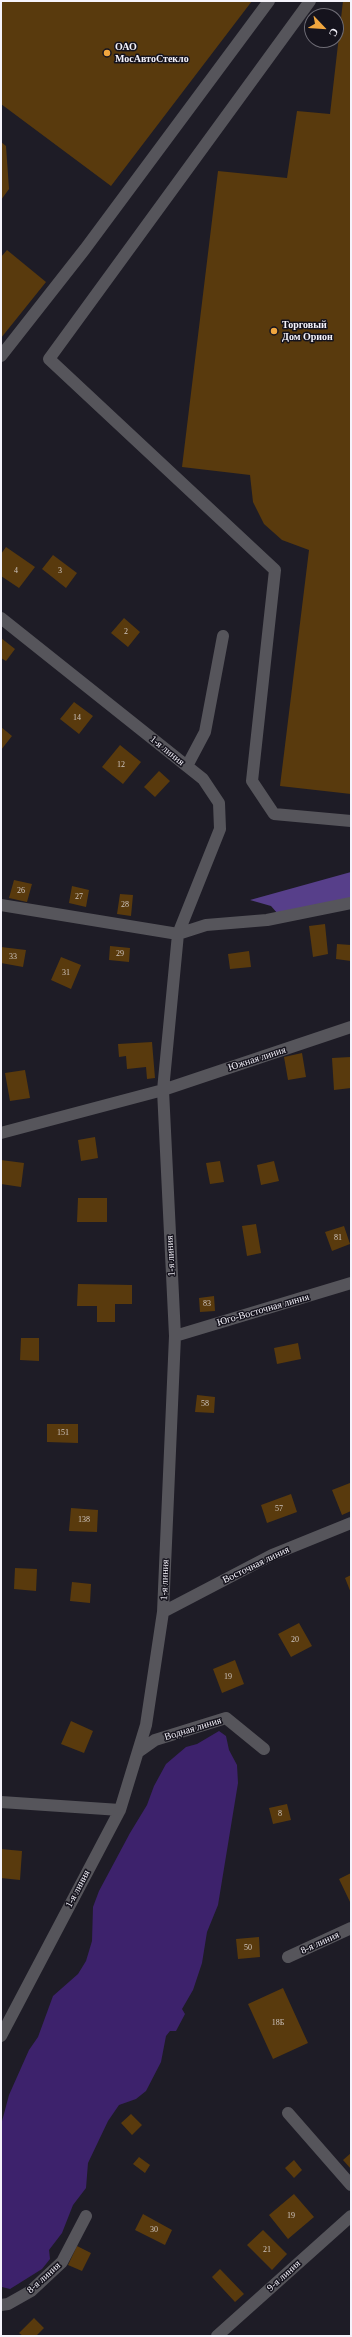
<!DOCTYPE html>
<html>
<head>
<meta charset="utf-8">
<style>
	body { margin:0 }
	#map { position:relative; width:352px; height:2337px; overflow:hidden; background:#1e1c26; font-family:"Times New Roman",serif }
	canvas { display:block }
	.frame { position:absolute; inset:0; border:2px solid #f5f3fb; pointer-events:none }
	.north { position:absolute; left:304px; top:8px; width:40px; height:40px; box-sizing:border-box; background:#15131d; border:1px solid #6f6d76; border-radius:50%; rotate:115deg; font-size:11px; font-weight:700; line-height:16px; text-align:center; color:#f5f3fb }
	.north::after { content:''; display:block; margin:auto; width:14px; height:18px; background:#f0a63f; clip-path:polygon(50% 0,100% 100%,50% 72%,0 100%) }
</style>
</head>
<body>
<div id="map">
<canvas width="352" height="2337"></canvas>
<div class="frame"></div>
<div class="north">С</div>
</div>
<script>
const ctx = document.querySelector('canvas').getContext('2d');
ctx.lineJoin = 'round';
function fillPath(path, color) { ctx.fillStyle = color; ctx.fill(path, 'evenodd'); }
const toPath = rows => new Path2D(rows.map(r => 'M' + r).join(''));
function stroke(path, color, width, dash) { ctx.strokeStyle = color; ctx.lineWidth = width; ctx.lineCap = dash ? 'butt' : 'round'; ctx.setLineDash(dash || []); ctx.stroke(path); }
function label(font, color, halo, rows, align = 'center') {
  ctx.font = font + ' "Times New Roman",serif'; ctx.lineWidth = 3; ctx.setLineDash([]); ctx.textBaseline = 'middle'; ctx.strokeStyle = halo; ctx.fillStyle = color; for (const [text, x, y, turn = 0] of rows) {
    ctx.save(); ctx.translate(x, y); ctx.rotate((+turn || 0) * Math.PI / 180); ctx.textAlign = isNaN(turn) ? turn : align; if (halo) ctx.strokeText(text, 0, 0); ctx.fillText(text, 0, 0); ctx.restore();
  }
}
const forest = toPath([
	[351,872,351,898,278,914,271,906,250,900]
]);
const water = toPath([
	[219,1731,226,1736,229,1750,237,1765,238,1783,218,1905,207,1932,202,1963,193,1990,182,2009,185,2014,176,2031,170,2031,166,2036,161,2062,146,2091,136,2099,119,2105,108,2121,88,2163,86,2188,73,2205,62,2233,49,2250,50,2259,42,2269,10,2289,2,2287,1,2125,9,2095,29,2050,38,2037,53,1996,78,1974,86,1961,92,1941,93,1907,99,1891,130,1833,147,1805,154,1786,166,1764,186,1747,197,1744]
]);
const building = toPath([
	[1,1,252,1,111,186,1,104],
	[343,1,351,1,351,794,280,786,309,550,282,540,264,524,253,502,250,475,182,467,218,171,287,178,297,111,330,114],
	[1,142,6,146,9,189,1,200],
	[7,250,46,282,1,338,1,257],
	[6,547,35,567,19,588,1,576,1,554],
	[53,555,77,573,66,588,42,569],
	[124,618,140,632,128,647,111,633],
	[1,638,15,649,6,661,1,658],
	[74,702,93,716,79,734,60,719],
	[1,727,12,736,1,750],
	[120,745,141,762,123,784,102,767],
	[159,771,170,781,155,797,144,787],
	[14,880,32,884,27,902,9,898],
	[72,886,89,890,86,907,69,903],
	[120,894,133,895,131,916,117,914],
	[325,924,328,954,313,957,309,926],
	[337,944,351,945,351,961,336,959],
	[110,946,130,948,129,962,109,960],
	[1,947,26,950,23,967,1,963],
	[249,951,251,967,230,969,228,954],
	[61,957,81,965,71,989,51,980],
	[152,1042,155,1078,147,1079,146,1067,127,1069,126,1056,119,1057,118,1044],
	[302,1053,306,1077,288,1080,284,1057],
	[351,1057,351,1088,334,1090,332,1058],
	[25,1070,30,1098,10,1101,5,1073],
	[95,1137,98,1158,81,1161,78,1140],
	[1,1160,24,1163,21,1187,1,1184],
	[220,1161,224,1182,210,1184,206,1163],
	[274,1161,279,1181,261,1185,257,1165],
	[78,1198,107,1198,107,1222,77,1222],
	[256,1224,261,1253,247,1256,242,1226],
	[344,1226,350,1244,332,1251,325,1232],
	[78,1284,132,1285,132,1304,115,1304,115,1322,97,1322,97,1306,77,1306],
	[214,1296,215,1311,200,1312,199,1298],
	[21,1338,39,1338,39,1361,20,1360],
	[298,1343,301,1359,277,1364,274,1348],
	[197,1395,215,1397,214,1413,195,1412],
	[47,1424,78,1424,78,1443,47,1442],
	[350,1483,351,1511,342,1515,332,1490],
	[291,1494,297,1512,267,1523,261,1505],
	[71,1508,98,1510,97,1532,69,1531],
	[15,1568,37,1569,36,1591,14,1589],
	[351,1575,351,1593,345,1578],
	[72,1582,91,1584,90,1603,70,1601],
	[299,1623,312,1646,291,1657,278,1634],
	[235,1660,244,1684,222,1693,213,1669],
	[71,1721,93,1731,84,1753,61,1744],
	[287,1804,291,1820,273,1824,269,1808],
	[1,1849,22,1851,20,1880,1,1878],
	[351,1873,351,1904,339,1879],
	[259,1937,260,1957,238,1959,236,1939],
	[283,1988,308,2043,273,2059,248,2004],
	[131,2114,142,2125,132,2135,121,2123],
	[351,2153,351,2169,343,2160],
	[139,2157,150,2165,145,2173,133,2164],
	[294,2160,302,2170,294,2178,285,2168],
	[294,2194,314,2217,288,2239,269,2215],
	[143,2214,172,2230,165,2245,135,2230],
	[263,2230,287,2254,272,2270,247,2245],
	[77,2246,91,2253,82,2271,68,2265],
	[220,2269,244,2294,235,2302,212,2277],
	[34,2318,44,2328,36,2336,23,2336,19,2333]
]);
const minor = toPath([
	[310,1,49,359,275,570,252,781,274,814,351,821],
	[1,356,85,249,269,1],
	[1,618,203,779,219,803,220,829,178,934,163,1090,175,1336,163,1612,146,1725,120,1810,1,2036],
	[187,766,205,732,223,636],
	[1,905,178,934,206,925,267,920,351,903],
	[1,1133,163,1090,351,1027],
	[175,1336,351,1283],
	[163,1612,272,1555,351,1523],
	[138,1752,155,1740,226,1718,264,1749],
	[1,1802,120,1810],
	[288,1957,351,1928],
	[288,2113,351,2185],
	[1,2305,8,2304,31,2291,62,2262,86,2216],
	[217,2336,351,2216]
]);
const markers = [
	[107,53,4,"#f0a63f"],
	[274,331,4,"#f0a63f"]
];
const numberNames = [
	["4",16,571],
	["3",60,571],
	["2",126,632],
	["14",77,718],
	["12",121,765],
	["26",21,891],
	["27",79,897],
	["28",125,905],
	["29",120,954],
	["33",13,957],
	["31",66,973],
	["81",338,1238],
	["83",207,1304],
	["58",205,1404],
	["151",63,1433],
	["57",279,1509],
	["138",84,1520],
	["20",295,1640],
	["19",228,1677],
	["8",280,1814],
	["50",248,1948],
	["18Б",278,2023],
	["19",291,2216],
	["30",154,2230],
	["21",267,2250]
];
const poiNames = [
	["ОАО",115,47],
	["МосАвтоСтекло",115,59],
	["Торговый",282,325],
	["Дом Орион",282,337]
];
const streetNames = [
	["1-я линия",167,751,39],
	["Южная линия",257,1059,-18],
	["1-я линия",171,1256,-93],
	["Юго-Восточная линия",263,1310,-16],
	["Восточная линия",256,1565,-26],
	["1-я линия",165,1580,-88],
	["Водная линия",193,1729,-17],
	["1-я линия",78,1889,-62],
	["8-я линия",320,1943,-25],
	["9-я линия",284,2276,-42],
	["8-я линия",44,2278,-42]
];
fillPath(forest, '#573f8a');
fillPath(water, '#3d226c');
fillPath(building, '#593a0d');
stroke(minor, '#56555b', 12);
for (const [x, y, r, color] of markers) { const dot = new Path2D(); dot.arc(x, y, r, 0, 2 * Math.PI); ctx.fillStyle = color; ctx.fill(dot); stroke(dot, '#15131d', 1.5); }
label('8px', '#cec5c0', null, numberNames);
label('bold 10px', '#f5f3fb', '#15131d', poiNames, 'left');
label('10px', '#f5f3fb', '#15131d', streetNames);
</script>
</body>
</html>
